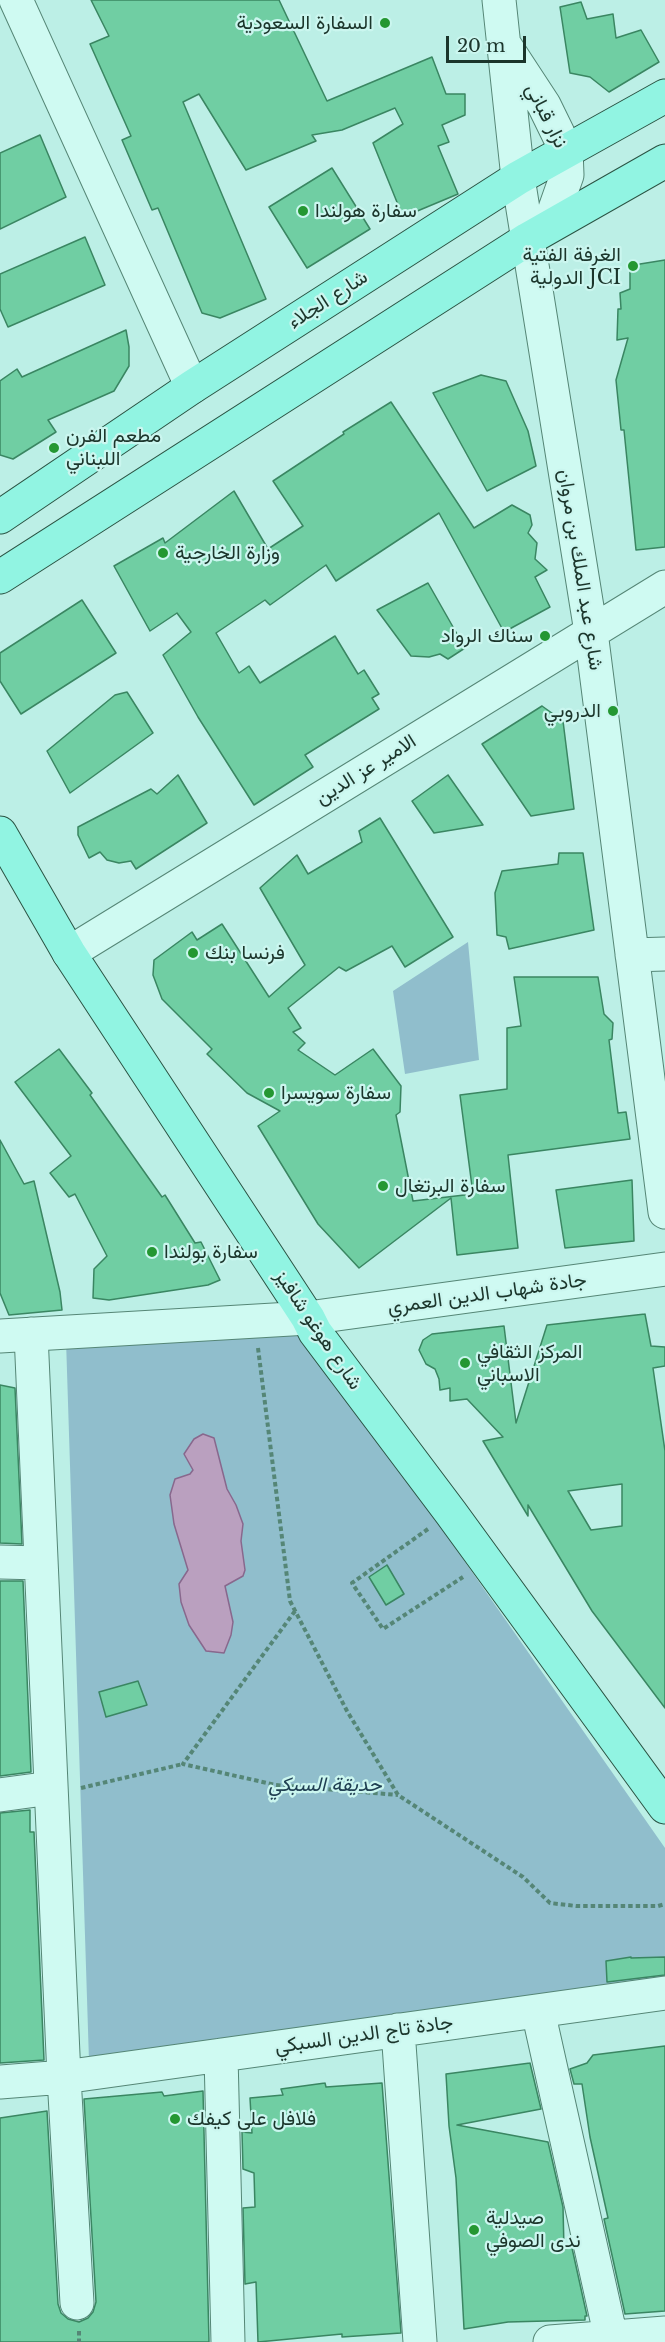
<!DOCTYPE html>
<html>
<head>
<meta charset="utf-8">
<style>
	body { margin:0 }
	#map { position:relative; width:665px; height:2342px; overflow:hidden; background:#bcefe6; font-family:"Libre Baskerville",serif }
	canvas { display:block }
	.scale { position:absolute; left:446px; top:36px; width:80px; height:27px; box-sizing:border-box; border:3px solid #1b352b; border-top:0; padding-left:8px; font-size:18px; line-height:21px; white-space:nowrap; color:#1b352b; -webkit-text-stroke:4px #cbf6ef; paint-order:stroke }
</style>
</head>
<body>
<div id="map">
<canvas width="665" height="2342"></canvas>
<div class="scale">20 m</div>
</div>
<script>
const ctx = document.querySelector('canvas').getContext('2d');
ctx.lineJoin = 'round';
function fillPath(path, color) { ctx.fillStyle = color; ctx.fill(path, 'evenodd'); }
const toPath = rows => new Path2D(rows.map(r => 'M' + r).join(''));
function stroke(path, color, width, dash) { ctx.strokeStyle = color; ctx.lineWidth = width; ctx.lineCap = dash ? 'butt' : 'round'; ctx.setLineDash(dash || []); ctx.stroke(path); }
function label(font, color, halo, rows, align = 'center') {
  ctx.font = font + ' "Libre Baskerville",Vazirmatn,serif'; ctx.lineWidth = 4.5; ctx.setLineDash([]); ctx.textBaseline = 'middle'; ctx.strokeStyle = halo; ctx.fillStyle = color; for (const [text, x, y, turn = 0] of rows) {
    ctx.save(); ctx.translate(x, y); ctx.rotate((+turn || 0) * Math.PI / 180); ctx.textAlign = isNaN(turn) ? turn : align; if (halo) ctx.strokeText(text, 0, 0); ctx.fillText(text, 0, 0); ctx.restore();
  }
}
const green = toPath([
	[468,942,479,1060,405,1074,393,991],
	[298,1323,665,1848,665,1985,89,2061,66,1340]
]);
const water = toPath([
	[203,1434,214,1438,227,1489,236,1505,243,1524,241,1541,245,1570,243,1576,225,1586,233,1622,231,1635,224,1653,206,1651,189,1625,181,1602,179,1584,188,1570,174,1524,170,1495,175,1479,190,1474,193,1470,184,1454,194,1439,203,1434]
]);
const building = toPath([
	[91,0,279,0,327,101,432,57,446,94,465,94,465,115,442,125,449,142,438,146,458,194,403,217,373,143,403,124,395,108,342,130,312,135,316,141,246,170,199,94,183,102,266,299,220,318,202,313,158,208,152,210,122,140,131,136,90,44,109,36,91,0],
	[581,2,587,19,613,14,616,38,641,30,659,62,609,92,590,77,570,73,560,7,581,2],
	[40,135,66,197,0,229,0,153,40,135],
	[332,168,370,229,307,268,269,207,332,168],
	[85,237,105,285,8,327,0,309,0,274,85,237],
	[665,260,665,547,636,550,624,430,621,430,616,380,628,338,617,340,618,309,621,309,620,293,630,289,630,269,640,264,665,260],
	[126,330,129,347,129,366,114,391,48,420,56,432,13,459,0,455,0,381,17,369,22,377,126,330],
	[481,375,506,381,528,431,536,466,487,491,433,393,481,375],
	[391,402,474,528,512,505,530,515,532,525,528,533,537,543,535,559,547,570,535,577,550,607,504,632,439,513,336,581,326,565,270,605,265,600,216,633,239,673,249,666,260,683,335,636,358,674,364,670,379,694,372,698,379,709,305,755,313,767,254,805,198,717,163,655,191,632,177,613,150,631,114,566,163,538,165,543,234,491,268,549,303,526,273,481,344,434,343,432,391,402],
	[428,583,465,648,448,659,440,654,429,657,411,656,377,610,428,583],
	[82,600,116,653,21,714,0,681,0,653,82,600],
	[127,692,153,733,70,793,47,751,115,695,127,692],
	[542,706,563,721,574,809,531,816,482,744,542,706],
	[178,775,207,823,136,869,131,861,119,863,107,860,100,852,89,858,78,835,78,827,151,789,157,794,178,775],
	[448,775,483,825,434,833,412,801,448,775],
	[380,818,453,937,405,967,392,946,346,971,339,967,288,1008,301,1028,293,1032,305,1043,298,1050,335,1075,373,1049,401,1086,400,1112,396,1115,413,1201,473,1194,460,1095,507,1089,507,1028,521,1026,514,977,598,977,604,1014,613,1023,612,1039,609,1040,618,1113,626,1112,630,1139,508,1155,518,1248,457,1255,451,1198,359,1268,318,1224,258,1126,280,1111,247,1093,207,1054,212,1049,162,999,153,975,154,960,192,932,197,940,222,924,269,997,305,965,260,888,297,855,308,874,362,842,359,831,380,818],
	[559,853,583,853,594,930,509,949,506,937,497,935,495,893,502,871,558,864,559,853],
	[59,1049,92,1093,90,1095,162,1197,165,1195,195,1243,201,1242,220,1280,208,1285,109,1300,93,1298,94,1269,107,1256,75,1194,69,1197,50,1173,71,1156,15,1082,59,1049],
	[0,1140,24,1184,34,1181,60,1292,62,1310,9,1315,0,1293,0,1140],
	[632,1180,634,1241,565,1248,556,1190,632,1180],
	[645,1314,651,1346,665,1347,665,1366,653,1368,665,1451,665,1708,592,1611,528,1505,528,1516,483,1441,503,1437,467,1399,450,1401,450,1388,440,1390,439,1379,435,1369,426,1364,419,1350,423,1340,432,1334,504,1326,516,1423,547,1325,645,1314],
	[622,1484,622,1526,591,1530,568,1491,622,1484],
	[0,1385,15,1388,22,1544,0,1543,0,1385],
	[387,1565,404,1594,386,1605,369,1577,387,1565],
	[0,1581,23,1581,31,1772,0,1776,0,1581],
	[138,1681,147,1705,106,1717,99,1692,138,1681],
	[30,1810,30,1832,34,1832,44,2060,0,2063,0,1813,30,1810],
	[631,1957,631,1958,665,1957,665,1975,607,1982,606,1961,631,1957],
	[665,2046,665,2311,625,2314,604,2219,608,2218,590,2137,582,2084,574,2084,570,2069,587,2063,593,2055,665,2046],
	[530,2063,541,2109,457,2125,548,2142,563,2207,564,2249,572,2248,587,2316,585,2316,585,2320,508,2322,464,2329,456,2178,449,2126,446,2074,530,2063],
	[325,2083,326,2087,382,2083,401,2333,342,2337,342,2334,258,2342,256,2282,245,2284,243,2208,255,2207,254,2173,243,2169,242,2132,252,2133,250,2098,283,2095,281,2089,325,2083],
	[203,2091,209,2342,0,2342,0,2118,47,2111,58,2304,61,2313,68,2319,79,2322,88,2318,93,2312,96,2302,84,2099,162,2092,164,2096,203,2091]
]);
const path = toPath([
	[258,1348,290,1601,347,1711,398,1795,523,1877,550,1903,576,1906,658,1906,665,1904],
	[428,1529,352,1583,383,1629,463,1577],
	[295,1611,183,1764,276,1785,398,1795],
	[81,1788,183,1764],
	[79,2331,79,2342]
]);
const minor = toPath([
	[16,0,192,387],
	[499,0,518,178,591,632,665,1212],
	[506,47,544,105,566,150,567,175,549,226],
	[69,953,665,587],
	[632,955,665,954],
	[31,1334,64,2077,77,2303],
	[0,1336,308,1318,665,1269],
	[0,1562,41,1563],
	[0,1795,51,1788],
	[538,2011,612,2342],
	[398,2030,420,2342],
	[221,2055,228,2342],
	[0,2082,64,2077,665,1993],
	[550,2342,665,2333]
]);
const major = toPath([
	[0,517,192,387,518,178,665,96],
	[0,577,528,239,665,161],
	[0,833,69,953,308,1318,315,1332,451,1513,665,1807]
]);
const markers = [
	[385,23,6,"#249732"],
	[303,211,6,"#249732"],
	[633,266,6,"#249732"],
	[54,448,6,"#249732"],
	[163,553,6,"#249732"],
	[545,636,6,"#249732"],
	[613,711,6,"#249732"],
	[193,953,6,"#249732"],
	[269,1093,6,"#249732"],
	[383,1186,6,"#249732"],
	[152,1252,6,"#249732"],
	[465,1363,6,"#249732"],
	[175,2119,6,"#249732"],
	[474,2230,6,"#249732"]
];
const poiNames = [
	["السفارة السعودية",373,23,"right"],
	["سفارة هولندا",315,211],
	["الغرفة الفتية",621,255,"right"],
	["الدولية JCI",621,278,"right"],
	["مطعم الفرن",66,436],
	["اللبناني",66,459],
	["وزارة الخارجية",175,553],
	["سناك الرواد",533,636,"right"],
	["الدروبي",601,711,"right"],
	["فرنسا بنك",205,953],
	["سفارة سويسرا",281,1093],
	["سفارة البرتغال",395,1186],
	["سفارة بولندا",164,1252],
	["المركز الثقافي",477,1352],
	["الاسباني",477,1375],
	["فلافل على كيفك",187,2119],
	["صيدلية",486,2218],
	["ندى الصوفي",486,2241]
];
const streetNames = [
	["نزار قباني",546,116,63],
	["شارع الجلاء",328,300,-33],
	["شارع عبد الملك بن مروان",580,570,81],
	["الامير عز الدين",366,770,-32],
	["جادة شهاب الدين العمري",487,1294,-8],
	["شارع هوغو شافيز",318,1330,56],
	["جادة تاج الدين السبكي",364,2035,-8]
];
const parkNames = [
	["حديقة السبكي",325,1785]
];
fillPath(green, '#90becc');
fillPath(water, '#baa0bf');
stroke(water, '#88688d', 1.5);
fillPath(building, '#70cea3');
stroke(building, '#3a8662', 1.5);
stroke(minor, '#558676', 35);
stroke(major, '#2a5343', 35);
stroke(path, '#558676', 4, [4.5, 3]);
stroke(minor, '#cffaf2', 33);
stroke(major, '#91f4e2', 33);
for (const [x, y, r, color] of markers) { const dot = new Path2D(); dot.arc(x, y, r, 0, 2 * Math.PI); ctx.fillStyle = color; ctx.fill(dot); stroke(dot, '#cbf6ef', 2); }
label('20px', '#1b352b', '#cbf6ef', poiNames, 'left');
label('20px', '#1b352b', '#cbf6ef', streetNames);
label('italic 20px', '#203f52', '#cbf6ef', parkNames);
</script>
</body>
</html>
